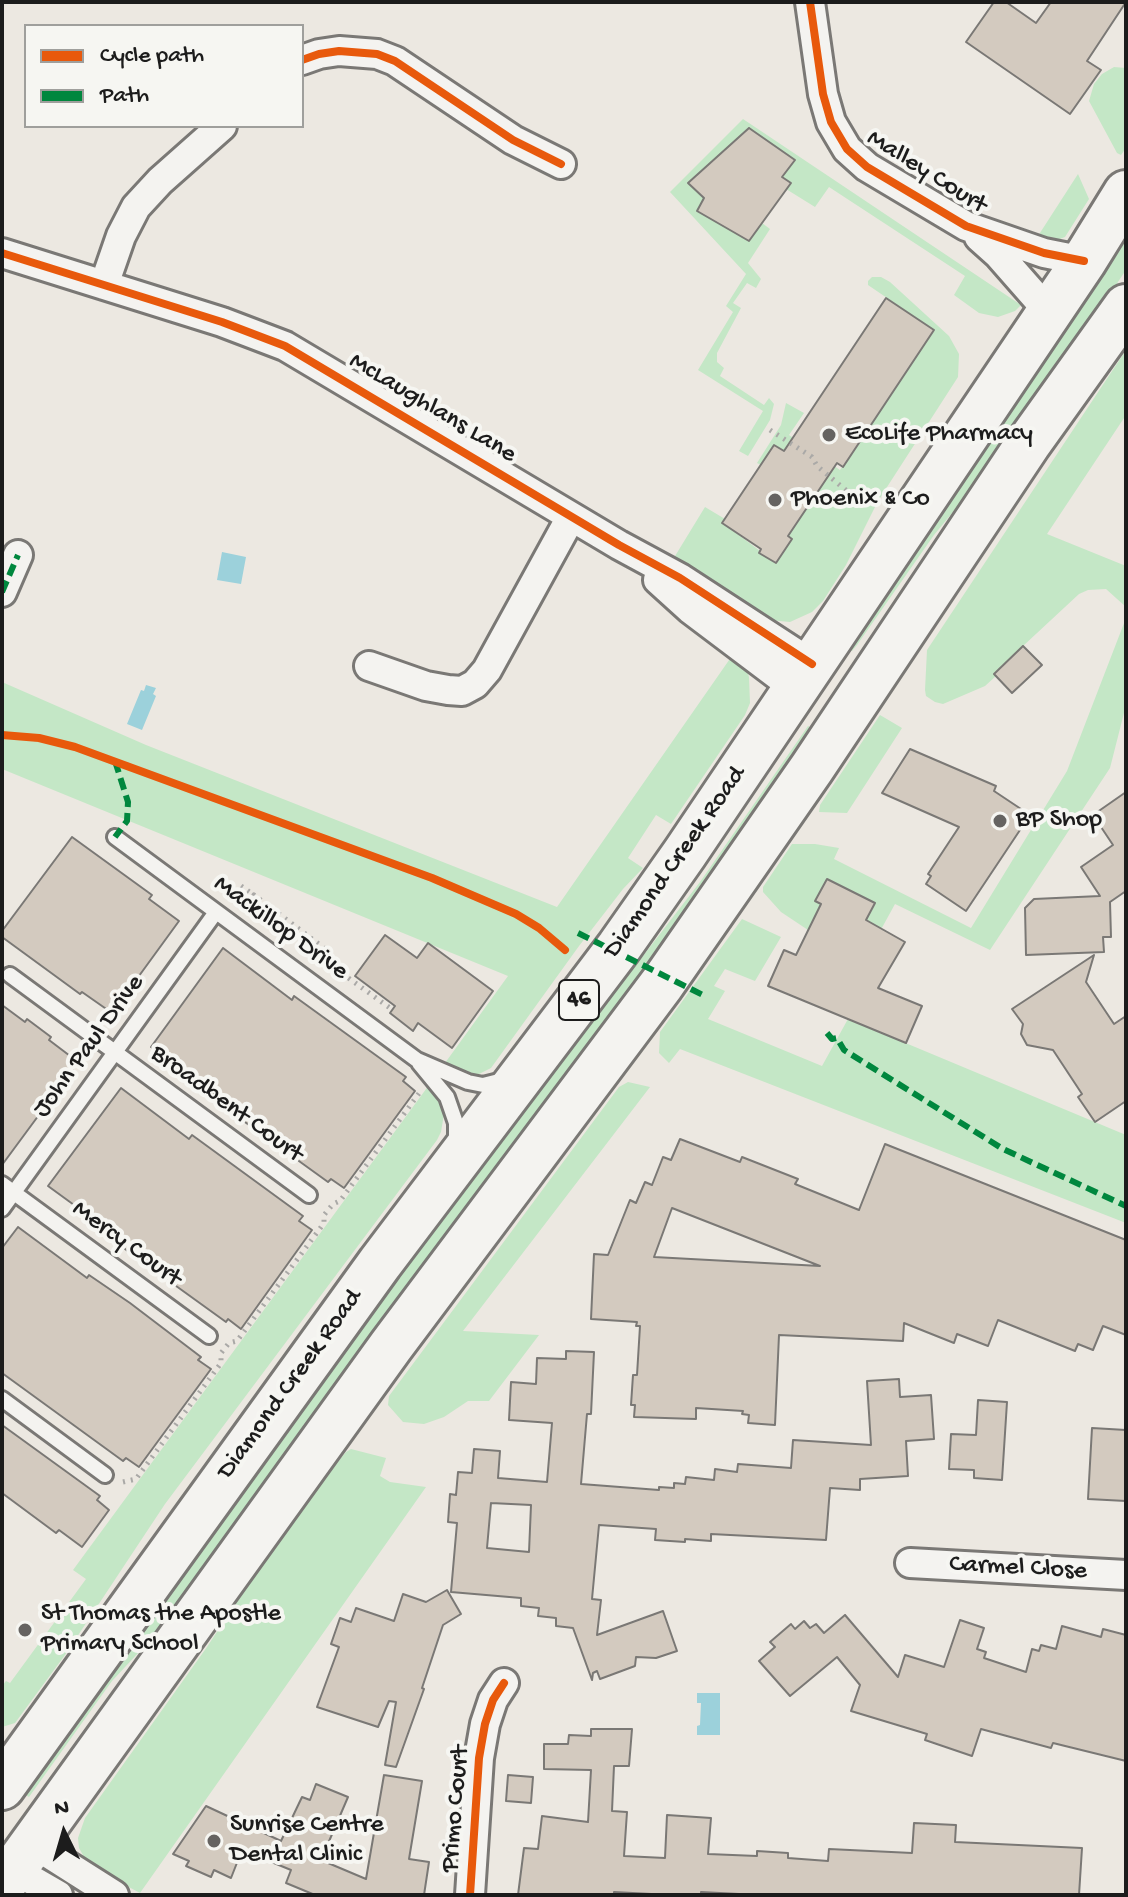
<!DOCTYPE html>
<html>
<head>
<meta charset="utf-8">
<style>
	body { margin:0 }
	#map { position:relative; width:1128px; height:1897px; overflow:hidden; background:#ece8e1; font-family:"Gochi Hand",sans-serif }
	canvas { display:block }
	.frame { position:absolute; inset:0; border:4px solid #1c1c1c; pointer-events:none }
	.legend { position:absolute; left:24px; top:24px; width:280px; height:104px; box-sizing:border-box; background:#f6f6f2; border:2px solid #9f9f9c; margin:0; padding:10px 14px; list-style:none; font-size:24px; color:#1c1c1c }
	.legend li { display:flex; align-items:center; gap:16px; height:40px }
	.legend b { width:40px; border:2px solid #9f9f9c }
	.north { position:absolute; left:24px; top:1793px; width:80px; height:80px; -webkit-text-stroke:6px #f6f6f2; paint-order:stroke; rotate:355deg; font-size:22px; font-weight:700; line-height:32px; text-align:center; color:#1c1c1c }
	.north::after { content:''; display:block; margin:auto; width:28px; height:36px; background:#1c1c1c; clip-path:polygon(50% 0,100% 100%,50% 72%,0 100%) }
</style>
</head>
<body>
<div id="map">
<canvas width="1128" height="1897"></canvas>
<div class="frame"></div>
<ul class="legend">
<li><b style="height:10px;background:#e8590c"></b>Cycle path</li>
<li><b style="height:10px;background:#00873e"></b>Path</li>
</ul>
<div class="north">N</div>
</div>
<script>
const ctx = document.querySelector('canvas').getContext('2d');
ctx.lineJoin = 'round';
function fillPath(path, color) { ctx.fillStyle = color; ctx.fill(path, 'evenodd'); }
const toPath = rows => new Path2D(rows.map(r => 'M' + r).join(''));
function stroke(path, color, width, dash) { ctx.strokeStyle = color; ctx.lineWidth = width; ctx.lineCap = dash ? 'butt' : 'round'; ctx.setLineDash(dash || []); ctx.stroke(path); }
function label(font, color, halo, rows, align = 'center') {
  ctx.font = font + ' "Gochi Hand",sans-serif'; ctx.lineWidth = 8; ctx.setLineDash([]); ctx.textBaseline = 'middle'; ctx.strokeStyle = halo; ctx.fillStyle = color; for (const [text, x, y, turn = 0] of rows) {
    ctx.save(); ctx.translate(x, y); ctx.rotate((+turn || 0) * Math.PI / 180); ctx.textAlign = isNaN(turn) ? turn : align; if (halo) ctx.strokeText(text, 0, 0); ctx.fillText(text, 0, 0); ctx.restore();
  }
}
const green = toPath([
	[1114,67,1126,68,1126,148,1121,155,1117,153,1089,101,1094,84,1102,74],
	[743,119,1021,305,1015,311,998,317,979,313,954,295,965,276,829,187,815,207,786,189,762,223,770,229,748,263,761,279,756,288,747,283,733,303,741,308,717,353,717,362,724,368,720,376,764,405,769,398,774,404,770,420,748,456,739,451,763,411,698,370,733,312,726,306,746,274,670,192],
	[1078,174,1089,199,1065,237,1057,240,1038,236],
	[1126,240,1126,270,1009,444,934,535,857,645,852,651,843,646,1075,299],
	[872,277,881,277,890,282,949,336,959,354,958,377,878,501,846,565,823,601,812,612,790,622,769,620,672,561,705,507,725,519,723,523,776,563,788,536,825,480,775,445,761,465,757,463,781,425,786,403,804,413,789,435,840,470,934,330,868,285,868,281],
	[1126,350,1126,415,1047,534,1126,566,1126,607,1106,589,1088,590,1079,594,994,673,996,676,985,686,943,704,935,702,926,696,925,690,927,650],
	[1126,618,1126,705,1110,768,990,950,895,904,867,955,808,930,781,912,763,892,763,887,792,844,815,844,839,848,834,859,971,928,1067,771],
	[734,653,746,668,749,677,750,703,745,715,671,824,656,815,628,858,643,868,623,889,579,946,491,1068,477,1075,458,1071,445,1063,508,976,2,769,2,682,146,745,557,907],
	[880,715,902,728,847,813,819,812,820,805],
	[808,726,817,731,793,770,181,1607,112,1681,29,1797,19,1791,82,1701,555,1062,616,991,700,882],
	[742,919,781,937,755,981,725,969,714,986,725,991,708,1019,822,1066,848,1019,1126,1135,1126,1223,680,1049,669,1063,659,1053,660,1032],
	[628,1082,650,1087,463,1331,539,1335,489,1401,468,1401,444,1417,424,1424,403,1422,388,1405,389,1396,619,1087],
	[429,1085,439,1098,444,1114,441,1132,437,1140,165,1504,65,1655,15,1723,2,1727,2,1686,6,1681,10,1683,86,1579,73,1570],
	[351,1449,386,1458,380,1476,390,1482,426,1487,140,1893,97,1870,88,1864,79,1848,78,1838,85,1818,207,1647,283,1531,315,1488,346,1452]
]);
const water = toPath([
	[222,552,246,557,241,584,217,580],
	[146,685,156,688,153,694,156,696,142,730,127,724,141,690,144,691],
	[697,1693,720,1693,720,1735,697,1735,697,1726,700,1725,701,1703,697,1703]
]);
const building = toPath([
	[994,2,1006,2,1036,23,1051,2,1126,2,1087,61,1101,70,1070,114,966,42,994,2],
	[749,128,795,160,782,177,791,183,749,241,697,211,704,198,688,183,749,128],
	[886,298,934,330,843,467,837,463,788,536,792,539,776,563,759,553,761,549,722,523,774,445,784,451,886,298],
	[1023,646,1042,665,1012,693,994,674,1023,646],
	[910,749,996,786,994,791,1030,815,966,911,926,884,931,876,928,874,959,827,882,793,910,749],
	[1126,792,1126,891,1110,902,1111,937,1103,937,1104,952,1026,955,1025,908,1034,899,1100,896,1081,867,1113,845,1093,815,1126,792],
	[72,837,152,895,149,899,179,921,112,1013,82,992,80,994,2,937,2,931,72,837],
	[827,879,875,903,866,920,905,942,878,988,922,1006,906,1043,768,986,784,950,796,955,821,904,815,901,827,879],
	[385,935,417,958,428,943,493,991,452,1048,418,1023,413,1031,390,1013,395,1006,355,976,385,935],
	[223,948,292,1000,294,996,406,1077,403,1081,415,1091,344,1188,331,1179,328,1182,231,1112,217,1101,220,1097,151,1047,223,948],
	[1094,955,1086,982,1114,1024,1126,1016,1126,1101,1095,1122,1078,1097,1082,1094,1053,1050,1027,1045,1021,1034,1023,1024,1012,1009,1094,955],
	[2,1005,25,1022,27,1019,51,1037,49,1040,78,1062,2,1165,2,1005],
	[121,1088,189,1139,192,1135,303,1216,299,1221,312,1230,241,1329,228,1319,226,1322,147,1265,114,1241,118,1237,48,1186,121,1088],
	[680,1139,740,1162,742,1157,798,1179,795,1184,859,1210,885,1144,1126,1240,1126,1335,1103,1326,1093,1350,1078,1344,1075,1351,998,1320,988,1346,957,1334,954,1343,904,1323,903,1341,779,1335,775,1425,748,1423,749,1415,742,1414,743,1411,696,1408,696,1419,634,1417,635,1405,631,1405,633,1375,637,1375,640,1326,636,1326,637,1322,591,1319,594,1254,608,1255,630,1200,636,1203,645,1182,652,1185,663,1157,671,1160,680,1139],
	[672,1208,820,1266,654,1257,672,1208],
	[18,1227,87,1278,89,1275,130,1303,201,1357,198,1360,211,1369,139,1467,126,1458,123,1461,2,1373,2,1248,18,1227],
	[566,1351,594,1352,591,1414,587,1414,581,1484,659,1490,659,1487,674,1488,674,1483,685,1484,686,1477,714,1480,715,1469,737,1472,738,1464,791,1468,793,1440,871,1445,867,1381,899,1379,900,1397,931,1395,934,1439,906,1441,908,1476,860,1479,860,1490,830,1488,826,1540,711,1534,711,1541,685,1539,685,1542,655,1540,656,1529,599,1525,592,1599,601,1600,597,1635,663,1611,677,1651,656,1658,636,1657,635,1666,600,1679,597,1671,593,1673,592,1680,573,1628,556,1626,556,1618,538,1616,539,1608,521,1606,521,1598,451,1592,457,1523,448,1522,450,1494,456,1495,458,1472,472,1473,474,1449,500,1451,498,1478,547,1482,552,1423,509,1420,511,1382,536,1384,537,1358,566,1359,566,1351],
	[491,1503,531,1505,529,1552,487,1548,491,1503],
	[978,1400,1007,1402,1002,1480,974,1478,974,1470,949,1469,951,1434,976,1435,978,1400],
	[2,1425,100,1496,97,1500,109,1510,82,1547,59,1530,56,1533,2,1493,2,1425],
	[1092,1428,1126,1430,1126,1501,1088,1499,1092,1428],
	[447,1590,461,1614,443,1625,422,1688,424,1689,396,1767,385,1765,396,1702,389,1701,378,1727,317,1707,339,1647,331,1644,340,1618,351,1622,356,1608,394,1621,403,1594,426,1602,447,1590],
	[845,1615,898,1677,905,1655,944,1667,960,1620,984,1628,977,1649,986,1652,984,1658,1026,1672,1032,1649,1039,1651,1041,1645,1056,1649,1062,1626,1101,1637,1103,1629,1126,1635,1126,1761,1053,1743,1051,1748,981,1729,972,1756,925,1740,927,1734,851,1711,860,1685,837,1657,790,1696,759,1661,775,1647,770,1642,791,1624,795,1629,804,1621,810,1628,816,1624,824,1633,845,1615],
	[591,1729,632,1729,629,1766,614,1766,612,1811,627,1812,624,1856,665,1858,667,1815,711,1818,708,1854,757,1856,757,1851,788,1853,788,1858,828,1861,829,1849,912,1853,914,1823,956,1825,955,1842,1082,1848,1079,1895,758,1895,701,1892,701,1895,670,1895,614,1892,614,1895,518,1895,524,1848,538,1849,542,1816,588,1822,591,1770,544,1769,544,1744,568,1744,569,1735,591,1736,591,1729],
	[384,1775,422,1781,409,1859,429,1862,424,1895,315,1895,286,1883,291,1870,242,1850,231,1878,214,1870,211,1877,186,1866,189,1861,173,1854,206,1806,281,1841,302,1797,310,1800,316,1784,348,1797,321,1860,366,1879,384,1775],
	[508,1775,533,1777,531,1803,506,1801,508,1775]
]);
const path = toPath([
	[770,430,812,457,817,466,860,502],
	[2,735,55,741,130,766],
	[241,886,254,895],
	[244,909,254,895,328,951,347,977,390,1008],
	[123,1482,136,1479,221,1363,221,1353,229,1343,237,1341,324,1223,324,1215,333,1204,340,1201,420,1092]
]);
const service = toPath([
	[115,837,417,1060,468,1082,483,1085,503,1080],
	[10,975,309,1195],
	[419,1063,447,1097,456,1123,456,1143],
	[2,1184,209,1336],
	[2,1209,216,912],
	[2,1399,105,1475]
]);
const minor = toPath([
	[810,2,823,94,831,122,847,149,867,167,966,226,1044,253,1084,261],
	[302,60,319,54,339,51,377,54,395,61,513,140,561,164],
	[979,237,998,254,1048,311],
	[2,253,222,322,285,346,619,545,680,578,812,664],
	[104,285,121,236,136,207,160,181,222,126],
	[658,580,690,609,796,689],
	[2,592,18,555],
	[369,666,426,686,448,690,462,691,475,684,487,670,571,517],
	[910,1563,1126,1575],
	[32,1843,114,1895],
	[13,1869,58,1895],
	[470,1895,479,1758,485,1724,493,1700,504,1683]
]);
const primary = toPath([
	[2,1787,380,1263,619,947,685,853,1084,261,1126,193],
	[2,1886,391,1346,662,984,812,768,1028,444,1126,307]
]);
const quiet = toPath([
	[2,592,18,555],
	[115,761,128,802,127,821,115,837],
	[578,933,703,995],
	[827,1033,832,1039,837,1038,844,1050,1003,1149,1126,1206]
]);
const cycleway = toPath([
	[810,2,823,94,831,122,847,149,867,167,966,226,1044,253,1084,261],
	[302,60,319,54,339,51,377,54,395,61,513,140,561,164],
	[2,253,222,322,285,346,619,545,680,578,812,664],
	[2,735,39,738,75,747,432,878,516,914,539,928,565,950],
	[470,1895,479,1758,485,1724,493,1700,504,1683]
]);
const markers = [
	[829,435,8,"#656361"],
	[775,500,8,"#656361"],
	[1000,821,8,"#656361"],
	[25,1630,8,"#656361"],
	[214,1841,8,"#656361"]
];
const shields = [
	[579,1000,40]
];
const shieldNames = [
	["46",579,1000]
];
const streetNames = [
	["Malley Court",926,173,32],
	["McLaughlans Lane",432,409,31],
	["Diamond Creek Road",676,863,-55],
	["Mackillop Drive",280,929,36],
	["John Paul Drive",90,1047,-54],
	["Broadbent Court",226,1105,36],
	["Mercy Court",126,1245,36],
	["Diamond Creek Road",291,1385,-54],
	["Carmel Close",1018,1569,3],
	["Primo Court",457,1809,-85]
];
const poiNames = [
	["EcoLife Pharmacy",845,435],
	["Phoenix & Co",791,500],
	["BP Shop",1016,821],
	["St Thomas the Apostle",41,1615],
	["Primary School",41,1645],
	["Sunrise Centre",230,1826],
	["Dental Clinic",230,1856]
];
fillPath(green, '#c4e7c6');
fillPath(water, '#9cd1db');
fillPath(building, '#d3cabf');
stroke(building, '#7a7875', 2);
stroke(service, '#7a7875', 20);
stroke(minor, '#7a7875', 34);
stroke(primary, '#7a7875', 50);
stroke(path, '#aaa9a7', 5, [2, 6]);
stroke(service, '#f4f3f0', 14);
stroke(minor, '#f4f3f0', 28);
stroke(primary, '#f4f3f0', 44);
stroke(quiet, '#00873e', 6, [12, 6]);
stroke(cycleway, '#e8590c', 8);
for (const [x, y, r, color] of markers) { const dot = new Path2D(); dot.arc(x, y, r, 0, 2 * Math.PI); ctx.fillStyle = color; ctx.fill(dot); stroke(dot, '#f6f6f2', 3); }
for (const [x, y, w] of shields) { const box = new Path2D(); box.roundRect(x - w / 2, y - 20, w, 40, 6); ctx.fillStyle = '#f6f6f2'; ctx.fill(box); stroke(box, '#1c1c1c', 2); }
label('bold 24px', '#1c1c1c', null, shieldNames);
label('26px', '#1c1c1c', '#f6f6f2', streetNames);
label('26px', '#1c1c1c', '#f6f6f2', poiNames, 'left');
</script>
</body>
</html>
